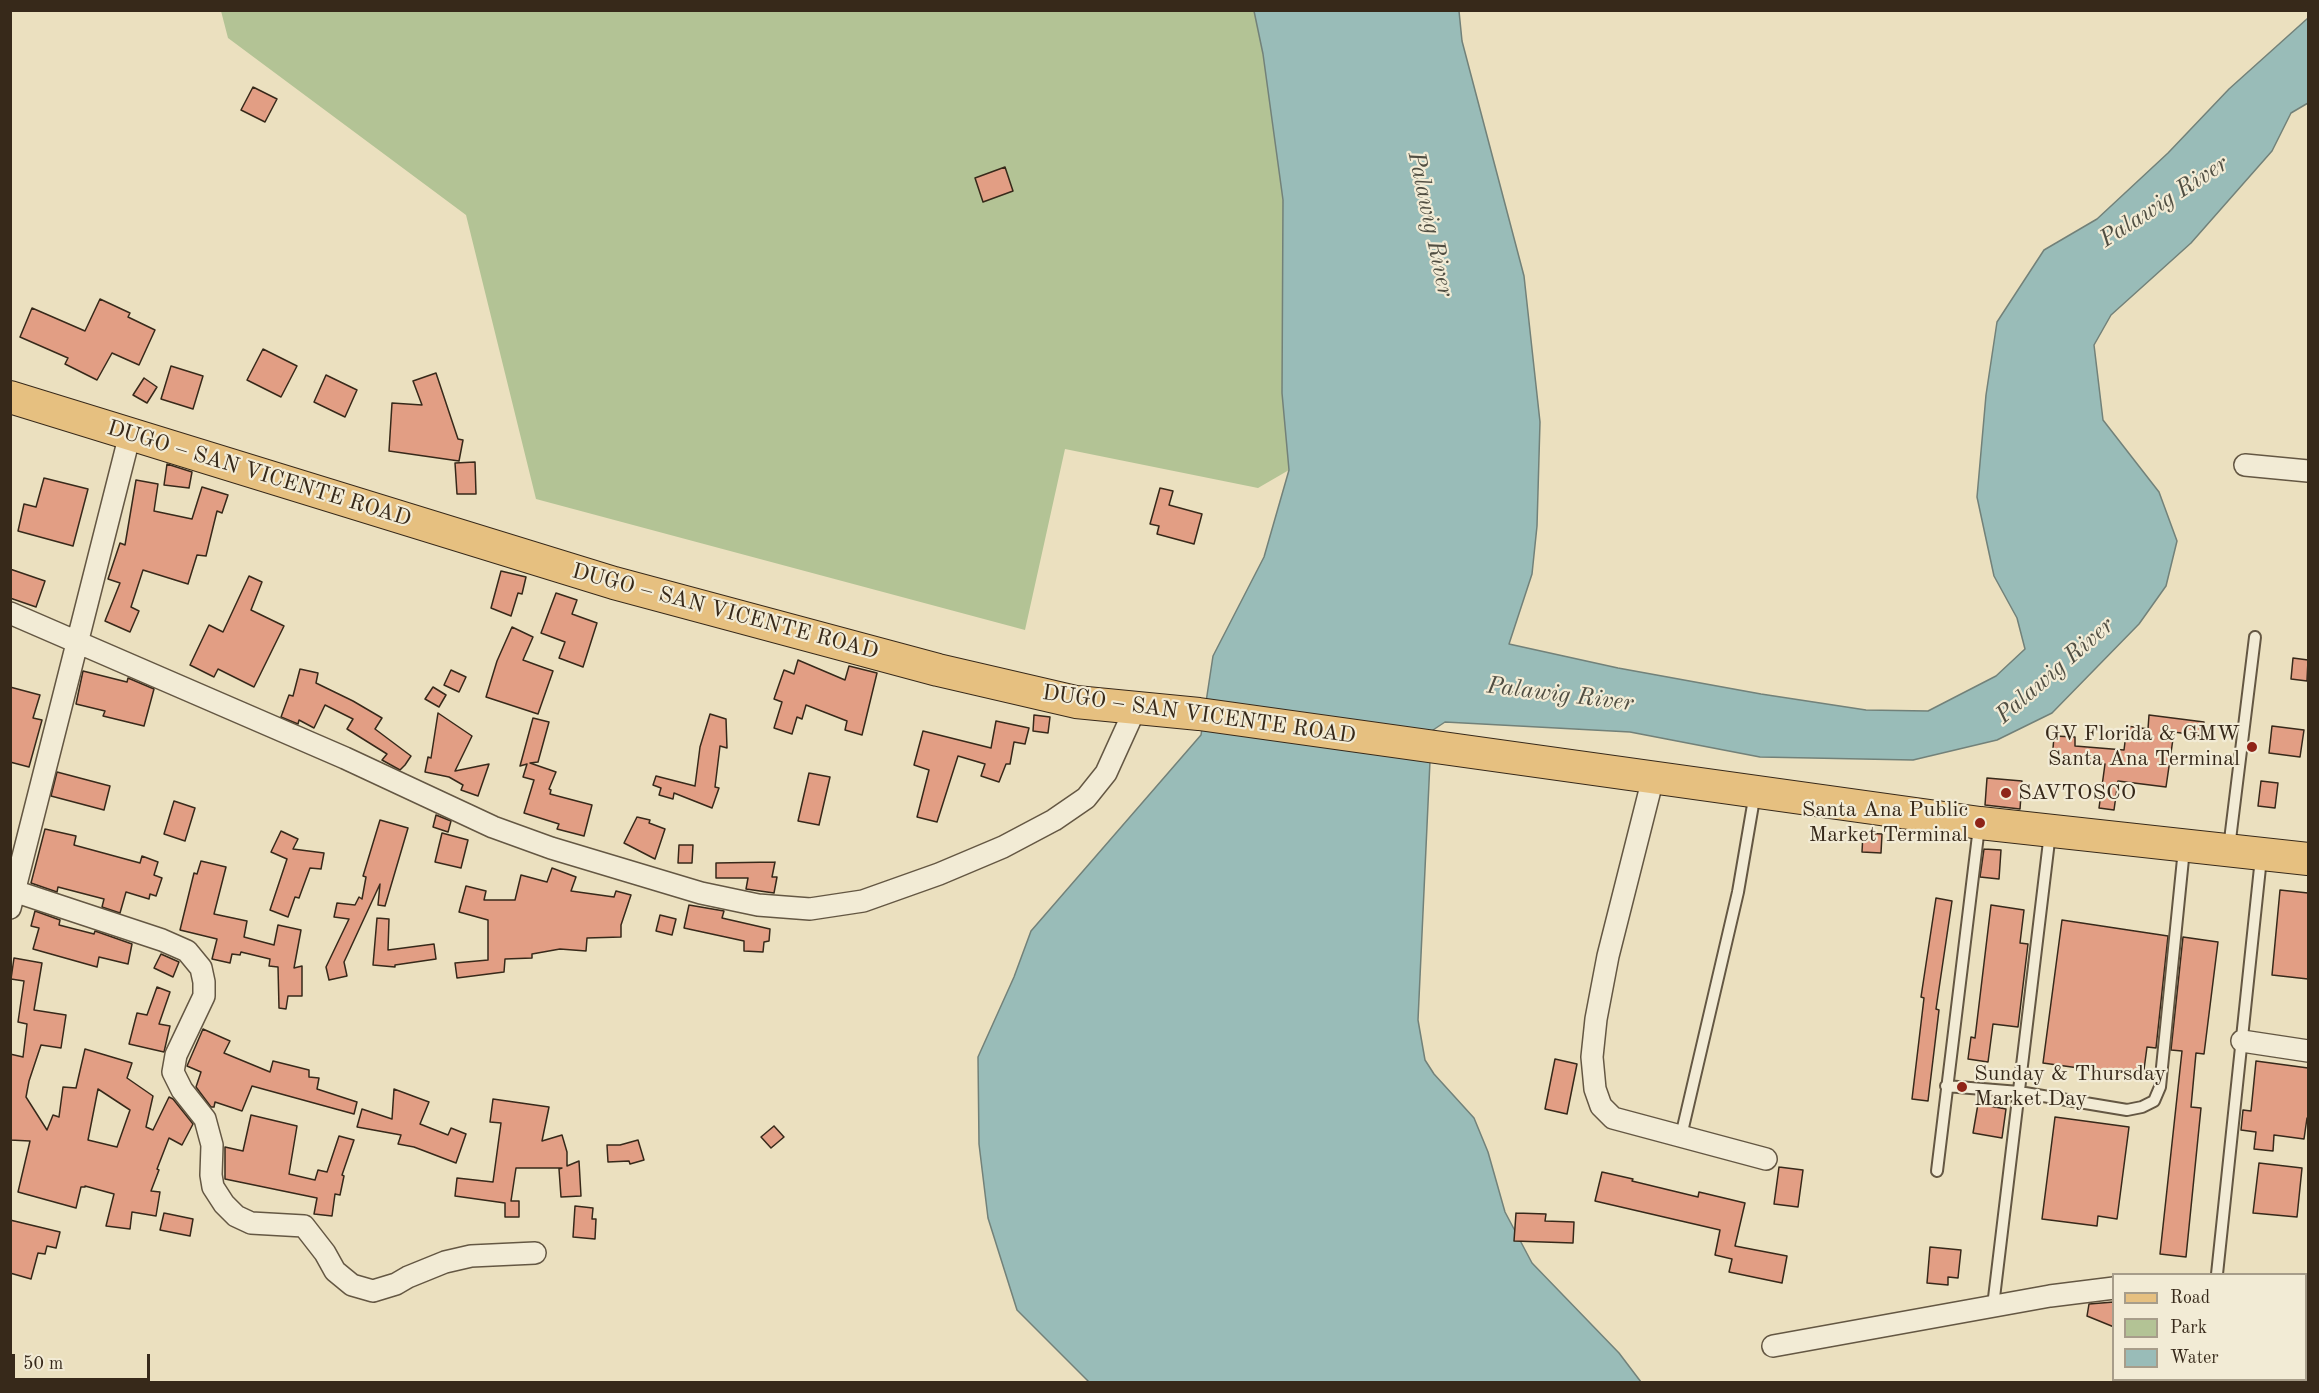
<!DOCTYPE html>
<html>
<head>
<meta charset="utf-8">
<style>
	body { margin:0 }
	#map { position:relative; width:2319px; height:1393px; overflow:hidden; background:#ebe0bf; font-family:"Old Standard TT",serif }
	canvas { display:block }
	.frame { position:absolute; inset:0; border:12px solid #37291a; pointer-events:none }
	.legend { position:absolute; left:2112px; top:1273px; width:195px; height:108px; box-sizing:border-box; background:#f2ebd5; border:2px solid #a79d8a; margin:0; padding:8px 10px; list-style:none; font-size:18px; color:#37291a }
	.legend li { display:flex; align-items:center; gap:12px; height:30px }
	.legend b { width:30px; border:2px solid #a79d8a }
	.scale { position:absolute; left:12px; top:1354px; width:138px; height:27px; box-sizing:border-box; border:3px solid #37291a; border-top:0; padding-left:8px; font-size:18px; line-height:21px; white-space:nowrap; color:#37291a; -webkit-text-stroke:4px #f2ebd5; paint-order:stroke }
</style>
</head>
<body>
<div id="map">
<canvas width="2319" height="1393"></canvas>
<div class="frame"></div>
<ul class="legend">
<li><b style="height:8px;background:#e6c080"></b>Road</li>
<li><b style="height:16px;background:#b3c395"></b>Park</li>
<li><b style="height:16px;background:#99bcb8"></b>Water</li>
</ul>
<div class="scale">50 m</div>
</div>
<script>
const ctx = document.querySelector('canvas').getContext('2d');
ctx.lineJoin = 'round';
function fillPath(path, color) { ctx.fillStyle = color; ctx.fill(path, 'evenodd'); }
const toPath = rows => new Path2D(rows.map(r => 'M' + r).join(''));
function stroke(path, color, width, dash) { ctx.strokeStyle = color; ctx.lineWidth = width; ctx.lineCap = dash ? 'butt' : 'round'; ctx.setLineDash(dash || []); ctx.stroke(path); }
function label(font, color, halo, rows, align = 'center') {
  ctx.font = font + ' "Old Standard TT",serif'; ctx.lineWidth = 4.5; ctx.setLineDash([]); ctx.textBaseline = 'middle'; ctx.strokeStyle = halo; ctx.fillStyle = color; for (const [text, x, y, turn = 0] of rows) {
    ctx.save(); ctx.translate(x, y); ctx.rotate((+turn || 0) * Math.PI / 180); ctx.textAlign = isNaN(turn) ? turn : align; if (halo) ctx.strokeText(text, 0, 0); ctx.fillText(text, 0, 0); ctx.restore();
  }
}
const green = toPath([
	[221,11,1254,11,1263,54,1283,200,1282,393,1289,470,1258,488,1065,449,1025,630,536,499,466,215,228,38]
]);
const water = toPath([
	[1254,11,1459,11,1462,41,1524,276,1540,422,1537,526,1532,574,1509,644,1618,668,1761,694,1866,710,1928,711,1996,676,2025,649,2017,618,1994,576,1977,497,1986,395,1997,322,2044,250,2097,219,2168,153,2229,89,2308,18,2308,103,2291,113,2272,151,2191,243,2111,315,2094,345,2103,420,2159,492,2177,541,2166,586,2139,624,2052,713,1997,740,1913,760,1760,757,1630,732,1445,722,1433,730,1430,761,1418,1020,1425,1060,1434,1074,1474,1118,1488,1152,1505,1212,1532,1263,1619,1353,1641,1382,1089,1382,1017,1310,988,1218,979,1144,978,1057,1014,977,1031,931,1201,735,1213,656,1264,557,1289,470,1282,393,1283,200,1263,54,1254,11]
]);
const building = toPath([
	[253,87,277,99,265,122,241,110,253,87],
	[1005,167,1013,191,983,202,975,178,1005,167],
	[100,299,130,313,128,317,155,330,139,365,112,353,97,380,65,364,68,358,20,337,32,308,85,331,100,299],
	[263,349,297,366,281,397,247,380,263,349],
	[171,366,203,376,193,409,161,399,171,366],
	[436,373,458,439,463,440,459,461,389,451,392,403,422,405,413,381,436,373],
	[326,375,357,390,345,417,314,402,326,375],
	[144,378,157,387,147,403,133,395,144,378],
	[475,462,476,494,457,494,455,463,475,462],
	[167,464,192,472,189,488,164,485,167,464],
	[44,478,88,489,73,546,18,531,24,504,36,507,44,478],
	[136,480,158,484,154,511,192,519,202,487,228,495,222,513,217,511,206,556,197,555,188,584,143,570,131,607,139,611,130,632,105,621,120,583,108,579,120,543,125,545,136,480],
	[1160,488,1173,491,1169,505,1202,514,1194,544,1157,534,1159,526,1150,524,1160,488],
	[10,569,45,581,36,607,10,598,10,569],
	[501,571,526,577,522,594,518,593,511,616,491,608,501,571],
	[249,576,262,582,251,610,284,626,254,687,218,669,214,677,190,665,209,625,223,632,249,576],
	[556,593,577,600,572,614,597,623,583,667,559,658,565,642,541,633,556,593],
	[512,627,533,637,523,660,553,671,538,714,486,697,497,661,512,627],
	[2293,658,2308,660,2307,681,2291,679,2293,658],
	[798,660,845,680,849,666,877,673,862,735,845,730,847,721,806,705,802,719,797,717,792,734,774,728,782,702,774,699,784,670,794,674,798,660],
	[300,669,318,673,316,683,353,701,382,718,375,729,411,756,405,765,400,770,382,760,387,754,347,729,353,719,325,705,314,728,299,720,298,724,281,717,289,695,293,696,300,669],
	[451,670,466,677,459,692,444,685,451,670],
	[83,671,127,682,128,678,154,689,144,726,103,716,105,711,76,704,83,671],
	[10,687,40,695,33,718,42,720,29,767,10,762,10,687],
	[433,687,446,695,439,707,425,699,433,687],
	[438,713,472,736,455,771,489,764,478,796,461,790,463,785,449,777,425,772,428,757,431,758,438,713],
	[710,714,726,719,727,748,720,746,715,787,719,788,712,808,674,793,673,799,659,795,661,788,653,785,656,776,695,786,700,747,710,714],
	[1034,715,1050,717,1048,733,1033,731,1034,715],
	[2149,715,2204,722,2202,736,2174,732,2166,787,2118,781,2114,810,2099,808,2105,764,2052,761,2054,736,2075,737,2075,746,2124,750,2127,726,2148,729,2149,715],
	[533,718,549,722,538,762,530,763,556,772,549,789,551,790,550,794,592,805,584,836,557,829,559,824,524,813,534,780,523,777,527,764,520,766,533,718],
	[996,721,1029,728,1025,744,1014,742,1010,764,1006,764,999,782,981,776,985,764,958,756,937,822,917,817,929,770,914,765,923,731,991,748,996,721],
	[2272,726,2304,730,2300,757,2269,753,2272,726],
	[57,772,110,786,104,810,51,796,57,772],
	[809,773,830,777,819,825,798,821,809,773],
	[1987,778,2022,781,2020,809,1985,805,1987,778],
	[2261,781,2278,783,2275,808,2258,806,2261,781],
	[174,801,195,808,185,841,164,834,174,801],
	[436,815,451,821,448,832,433,827,436,815],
	[637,817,650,820,649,823,665,829,655,859,624,843,637,817],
	[380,820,408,828,385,906,378,905,380,884,344,962,347,976,329,980,326,967,349,919,334,917,337,903,355,905,359,897,362,899,366,877,363,876,380,820],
	[45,829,76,836,74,845,140,863,142,856,158,862,154,875,162,878,156,896,150,894,149,899,126,892,120,913,102,907,104,899,58,887,57,892,31,883,45,829],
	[281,831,298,839,293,849,324,853,321,869,310,868,299,898,295,897,288,917,270,910,287,859,271,852,281,831],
	[442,833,468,840,461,868,435,862,442,833],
	[1863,833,1882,834,1881,853,1862,852,1863,833],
	[679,845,693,845,692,863,678,863,679,845],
	[1984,849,2001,850,1999,879,1980,877,1984,849],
	[201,861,226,867,214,914,247,921,244,937,274,945,278,925,301,930,294,968,302,966,302,996,288,996,286,1009,279,1008,278,967,269,966,270,959,241,952,240,955,232,954,230,963,212,959,217,939,180,930,194,873,197,874,201,861],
	[775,862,772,877,777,877,774,893,746,889,748,878,716,878,716,863,775,862],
	[552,868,576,877,571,891,614,897,616,891,631,895,621,925,621,937,587,938,586,951,560,949,532,954,532,958,505,959,504,972,457,978,455,963,488,960,488,920,459,912,466,886,486,891,484,900,515,900,521,875,547,882,552,868],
	[2280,890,2308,893,2308,979,2272,975,2280,890],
	[1936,898,1952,901,1936,1009,1939,1010,1928,1101,1912,1099,1924,998,1921,997,1936,898],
	[689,905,724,911,722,918,770,929,769,941,764,942,763,952,744,951,744,941,684,928,689,905],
	[1991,905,2024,910,2020,943,2028,944,2018,1027,1993,1024,1988,1062,1968,1059,1971,1037,1975,1038,1991,905],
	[35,911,60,920,59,925,94,934,95,931,132,944,128,964,99,957,97,967,33,949,39,928,31,926,35,911],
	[660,915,676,919,672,935,656,931,660,915],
	[377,918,389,919,388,950,434,944,436,959,395,965,395,967,373,965,377,918],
	[2062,920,2168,936,2156,1048,2147,1047,2143,1077,2043,1063,2062,920],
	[2183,937,2218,942,2204,1054,2196,1053,2191,1107,2201,1108,2186,1257,2160,1254,2182,1051,2171,1050,2183,937],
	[161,954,179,962,173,977,154,968,161,954],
	[14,958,42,963,34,1010,66,1015,61,1048,41,1045,29,1081,26,1097,47,1130,53,1115,59,1117,63,1087,76,1088,85,1049,132,1063,127,1078,153,1096,146,1127,153,1130,169,1097,173,1099,193,1124,182,1145,169,1138,157,1169,159,1170,151,1191,160,1192,156,1216,132,1212,130,1229,106,1226,114,1194,85,1186,85,1187,81,1187,76,1208,18,1192,30,1141,10,1140,10,1054,23,1057,27,1024,18,1022,24,981,11,979,14,958],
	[98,1089,130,1110,117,1147,88,1140,98,1089],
	[157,987,170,992,159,1024,170,1026,164,1052,129,1044,137,1013,147,1015,157,987],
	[203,1029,230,1041,224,1053,270,1072,273,1061,309,1070,309,1077,319,1078,317,1089,357,1102,354,1114,252,1086,242,1111,215,1102,214,1107,211,1107,196,1087,201,1072,187,1066,203,1029],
	[1555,1059,1577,1064,1567,1114,1545,1109,1555,1059],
	[2256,1061,2308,1068,2308,1118,2307,1118,2304,1139,2274,1135,2273,1151,2254,1149,2256,1132,2241,1130,2243,1110,2251,1111,2256,1061],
	[394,1089,429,1102,420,1124,448,1135,451,1128,466,1134,456,1163,414,1147,398,1144,401,1135,357,1127,362,1109,392,1119,394,1089],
	[493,1099,549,1107,542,1141,562,1135,567,1152,567,1166,579,1161,581,1196,561,1197,559,1169,562,1168,516,1168,511,1201,519,1201,519,1217,505,1217,505,1203,455,1196,457,1178,493,1182,501,1123,490,1122,493,1099],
	[1978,1104,2006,1109,2002,1138,1973,1133,1978,1104],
	[251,1115,297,1126,289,1174,315,1180,318,1170,327,1172,339,1136,354,1140,342,1175,344,1176,340,1195,335,1194,332,1216,314,1214,317,1198,225,1179,225,1147,243,1151,251,1115],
	[2055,1117,2129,1127,2117,1219,2098,1216,2097,1226,2042,1219,2055,1117],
	[774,1126,784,1137,771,1148,761,1137,774,1126],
	[638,1140,644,1160,630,1164,629,1161,608,1162,607,1145,620,1145,638,1140],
	[2259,1163,2302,1168,2297,1217,2253,1213,2259,1163],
	[1779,1167,1803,1170,1798,1207,1774,1204,1779,1167],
	[1602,1172,1633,1179,1632,1181,1698,1197,1699,1192,1745,1203,1735,1246,1787,1256,1782,1283,1729,1272,1732,1259,1715,1255,1720,1230,1595,1201,1602,1172],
	[575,1206,593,1208,592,1219,596,1219,595,1239,573,1237,575,1206],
	[164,1213,193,1219,190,1236,160,1230,164,1213],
	[1516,1213,1546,1214,1545,1221,1574,1222,1573,1243,1514,1241,1516,1213],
	[10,1220,60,1232,56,1248,47,1246,45,1254,38,1253,31,1279,10,1273,10,1220],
	[1930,1247,1961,1250,1958,1278,1948,1277,1948,1285,1927,1283,1930,1247],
	[2114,1302,2114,1327,2087,1316,2089,1304,2114,1302]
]);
const service = toPath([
	[2229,848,2255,637],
	[1946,1086,2019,1092,2127,1110,2142,1107,2154,1101,2160,1087,2184,849],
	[1681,1136,1738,892,1755,793],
	[1937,1171,1979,827],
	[2217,1274,2261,858],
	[1993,1306,2050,833]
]);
const minor = toPath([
	[2245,465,2308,471],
	[10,613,345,758,493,827,551,848,701,893,758,905,810,909,863,901,939,874,1003,847,1054,820,1086,798,1106,773,1136,707],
	[1653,778,1608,956,1596,1019,1592,1057,1595,1089,1601,1106,1613,1118,1766,1159],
	[14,891,162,940,187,951,201,968,204,982,204,996,176,1055,173,1072,182,1090,205,1119,212,1145,211,1175,213,1187,224,1204,236,1216,251,1223,304,1226,325,1253,335,1271,352,1285,373,1291,396,1284,408,1277,445,1262,471,1256,535,1253],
	[10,908,130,434],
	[2242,1041,2308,1051],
	[2306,1290,2308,1290],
	[1773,1346,2050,1296,2114,1288]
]);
const primary = toPath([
	[10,397,614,583,938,670,1076,702,1199,714,1980,823,2308,859]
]);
const markers = [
	[2252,747,6,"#8f2418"],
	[2006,793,6,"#8f2418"],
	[1980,823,6,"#8f2418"],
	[1962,1087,6,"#8f2418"]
];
const streetNames = [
	["DUGO – SAN VICENTE ROAD",259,474,17],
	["DUGO – SAN VICENTE ROAD",725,612,15],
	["DUGO – SAN VICENTE ROAD",1199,715,8]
];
const poiNames = [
	["GV Florida & GMW",2240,734],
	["Santa Ana Terminal",2240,759],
	["SAVTOSCO",2018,793,"left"],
	["Santa Ana Public",1968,810],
	["Market Terminal",1968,835],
	["Sunday & Thursday",1974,1074,"left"],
	["Market Day",1974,1099,"left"]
];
const waterNames = [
	["Palawig River",2164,202,-33],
	["Palawig River",1430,224,78],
	["Palawig River",2055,671,-41],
	["Palawig River",1560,695,7]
];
fillPath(green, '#b3c395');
fillPath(water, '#99bcb8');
stroke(water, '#728179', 1.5);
fillPath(building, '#e29e84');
stroke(building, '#37291a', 1.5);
stroke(service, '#645743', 14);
stroke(minor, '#645743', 24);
stroke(primary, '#37291a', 34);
stroke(service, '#f2ebd5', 10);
stroke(minor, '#f2ebd5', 21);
stroke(primary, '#e6c080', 32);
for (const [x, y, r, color] of markers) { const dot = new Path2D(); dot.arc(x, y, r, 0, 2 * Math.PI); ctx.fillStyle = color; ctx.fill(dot); stroke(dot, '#f2ebd5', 2); }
label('22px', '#37291a', '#f2ebd5', streetNames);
label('22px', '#37291a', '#f2ebd5', poiNames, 'right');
label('italic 24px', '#504e42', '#f2ebd5', waterNames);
</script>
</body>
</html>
